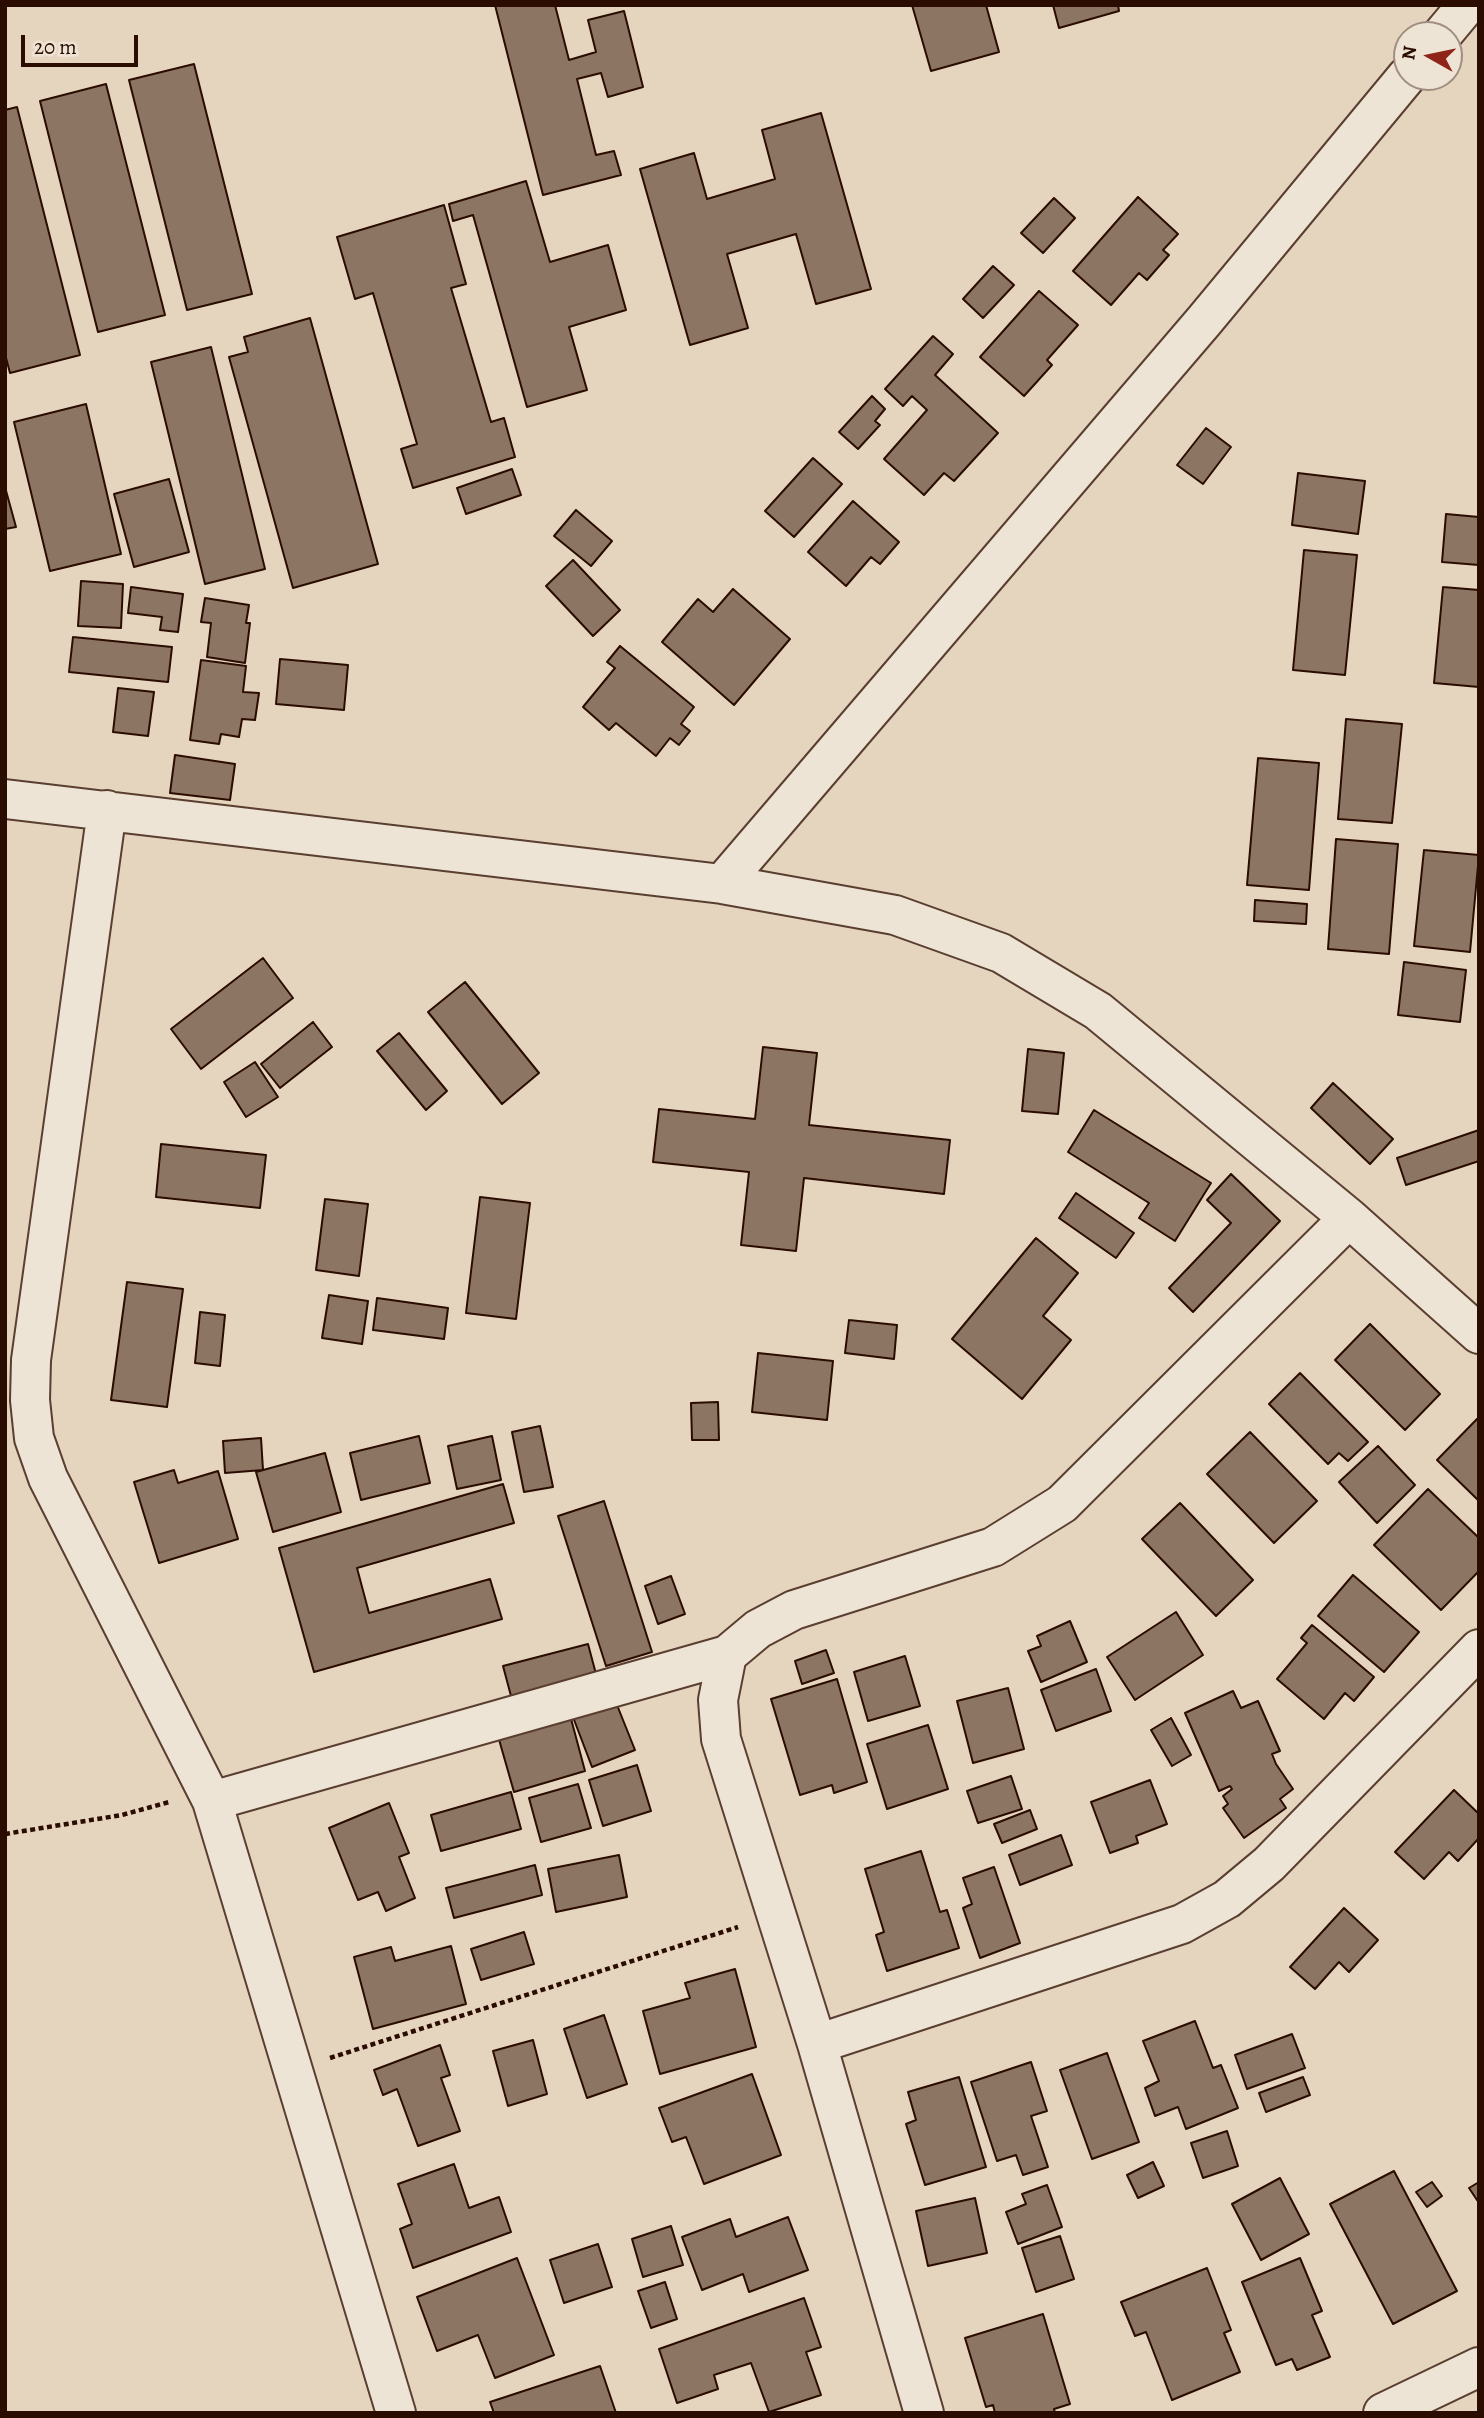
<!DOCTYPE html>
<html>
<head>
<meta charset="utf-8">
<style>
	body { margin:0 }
	#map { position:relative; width:1484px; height:2418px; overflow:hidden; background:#e5d5bf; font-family:Alegreya,serif }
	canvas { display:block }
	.frame { position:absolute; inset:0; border:7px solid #2b0c00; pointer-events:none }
	.north { position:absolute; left:1393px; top:21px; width:70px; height:70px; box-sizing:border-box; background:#eee4d5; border:2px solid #a08e80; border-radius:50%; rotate:279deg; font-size:19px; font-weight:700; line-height:28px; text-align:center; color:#2b0c00 }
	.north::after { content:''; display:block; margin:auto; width:24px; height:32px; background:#8f2418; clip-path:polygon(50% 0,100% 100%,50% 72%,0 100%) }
	.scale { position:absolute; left:21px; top:35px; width:117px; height:32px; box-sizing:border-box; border:4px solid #2b0c00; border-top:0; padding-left:9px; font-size:21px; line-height:24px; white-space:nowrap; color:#2b0c00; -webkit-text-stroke:5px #eee4d5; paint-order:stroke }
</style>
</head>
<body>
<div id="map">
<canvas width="1484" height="2418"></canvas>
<div class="frame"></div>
<div class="north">N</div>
<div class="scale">20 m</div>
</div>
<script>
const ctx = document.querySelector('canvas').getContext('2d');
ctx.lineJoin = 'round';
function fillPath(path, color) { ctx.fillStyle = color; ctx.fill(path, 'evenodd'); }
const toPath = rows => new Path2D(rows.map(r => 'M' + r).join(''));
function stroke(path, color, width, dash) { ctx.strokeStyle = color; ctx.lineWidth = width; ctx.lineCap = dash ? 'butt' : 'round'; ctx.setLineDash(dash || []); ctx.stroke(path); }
const building = toPath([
	[495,5,555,5,569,60,596,52,588,20,624,11,643,87,608,97,601,73,577,79,596,155,614,151,621,175,543,195,495,5],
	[912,5,986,5,999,52,931,71,912,5],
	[1053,5,1118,5,1119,11,1059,28,1053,5],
	[194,64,252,294,187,310,129,80,194,64],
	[106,84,165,315,98,332,40,101,106,84],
	[17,107,80,355,10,373,5,354,5,110,17,107],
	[821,113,871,289,816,304,796,234,727,254,748,328,690,345,640,169,694,153,707,199,775,179,762,130,821,113],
	[526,181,550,262,608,245,626,310,569,327,587,390,527,407,473,215,453,221,449,204,526,181],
	[1138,197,1178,234,1163,250,1169,255,1147,280,1139,273,1111,305,1073,271,1138,197],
	[1054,198,1075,218,1043,253,1021,233,1054,198],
	[444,205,466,284,451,288,491,422,504,418,515,457,413,488,401,449,417,444,373,293,355,299,337,237,444,205],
	[993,266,1014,285,983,318,963,299,993,266],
	[1039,291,1078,325,1047,360,1052,365,1024,396,980,357,1039,291],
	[310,318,378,564,293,588,229,357,248,352,244,337,310,318],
	[933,336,953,354,935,375,998,433,954,481,944,473,924,495,884,459,927,410,912,396,903,406,885,389,933,336],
	[211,347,265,569,205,584,151,362,211,347],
	[872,396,885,409,875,421,880,425,858,449,839,432,872,396],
	[86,404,121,554,50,571,14,422,86,404],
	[1206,428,1231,447,1203,484,1177,465,1206,428],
	[813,458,842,484,794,537,765,511,813,458],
	[512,469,521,495,466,514,457,488,512,469],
	[1298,473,1365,481,1358,534,1292,525,1298,473],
	[169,479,189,552,134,567,114,494,169,479],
	[5,487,16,527,5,529,5,487],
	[853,501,899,542,880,564,871,557,846,586,808,552,853,501],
	[576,510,612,541,591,566,554,536,576,510],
	[1446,514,1479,517,1479,565,1442,562,1446,514],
	[1304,550,1357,555,1345,675,1293,670,1304,550],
	[573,560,620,610,593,636,546,586,573,560],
	[81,581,123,584,121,628,78,626,81,581],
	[131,587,183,594,178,632,160,630,162,617,128,613,131,587],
	[1443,587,1479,590,1479,687,1434,683,1443,587],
	[733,589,790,639,734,705,662,642,698,599,713,612,733,589],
	[205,598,249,605,246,623,250,623,245,663,207,657,211,623,201,622,205,598],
	[73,637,172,647,168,682,69,672,73,637],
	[620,646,694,707,681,724,690,731,679,745,670,738,656,756,616,723,609,730,583,707,615,668,607,662,620,646],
	[280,659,348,665,344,710,276,704,280,659],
	[201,660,246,666,243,692,259,693,255,720,242,719,239,737,221,734,219,744,190,740,201,660],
	[118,688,154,692,148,736,113,732,118,688],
	[1346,719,1402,724,1392,823,1338,819,1346,719],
	[175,755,235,764,230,800,170,793,175,755],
	[1258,758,1319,763,1309,890,1247,885,1258,758],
	[1336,839,1398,844,1389,954,1328,949,1336,839],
	[1424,850,1479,855,1470,952,1414,946,1424,850],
	[1255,900,1307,904,1306,924,1254,921,1255,900],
	[263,958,293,998,201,1069,171,1029,263,958],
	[1404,962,1466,970,1460,1022,1398,1015,1404,962],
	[465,982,539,1073,502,1104,428,1012,465,982],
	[313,1022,332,1047,280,1088,261,1064,313,1022],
	[399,1033,447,1091,426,1110,377,1051,399,1033],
	[763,1047,817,1053,809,1125,950,1140,944,1194,804,1178,796,1251,741,1245,749,1172,653,1162,659,1109,755,1119,763,1047],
	[1028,1049,1064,1053,1058,1114,1022,1111,1028,1049],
	[255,1062,278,1097,246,1117,224,1082,255,1062],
	[1333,1083,1393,1139,1370,1164,1311,1108,1333,1083],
	[1094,1110,1211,1183,1175,1241,1139,1218,1149,1203,1068,1152,1094,1110],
	[1479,1130,1479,1161,1406,1185,1397,1158,1479,1130],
	[161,1144,266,1155,260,1208,156,1197,161,1144],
	[1231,1174,1280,1221,1193,1312,1169,1288,1231,1223,1207,1200,1231,1174],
	[1076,1193,1134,1233,1116,1258,1059,1218,1076,1193],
	[480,1197,530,1203,516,1319,466,1313,480,1197],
	[325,1199,368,1204,359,1276,316,1270,325,1199],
	[1036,1238,1078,1273,1043,1316,1071,1340,1022,1399,952,1339,1036,1238],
	[127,1282,183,1289,167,1407,111,1400,127,1282],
	[329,1295,368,1301,362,1344,322,1338,329,1295],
	[377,1298,448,1308,444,1339,373,1330,377,1298],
	[200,1312,225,1315,220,1366,195,1363,200,1312],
	[849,1320,897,1325,894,1359,845,1353,849,1320],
	[1370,1324,1440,1394,1405,1430,1335,1360,1370,1324],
	[758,1353,833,1361,827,1420,752,1412,758,1353],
	[1300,1373,1368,1442,1348,1461,1339,1453,1328,1464,1269,1404,1300,1373],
	[718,1402,719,1440,692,1440,691,1403,718,1402],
	[1477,1419,1479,1421,1479,1501,1437,1460,1477,1419],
	[540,1426,553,1487,524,1492,512,1432,540,1426],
	[1250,1432,1317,1501,1274,1543,1207,1474,1250,1432],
	[419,1436,430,1483,361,1500,350,1453,419,1436],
	[492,1436,501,1480,457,1489,448,1446,492,1436],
	[261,1438,263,1470,225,1473,223,1441,261,1438],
	[1378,1446,1415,1485,1377,1523,1339,1482,1378,1446],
	[325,1453,341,1512,273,1532,256,1472,325,1453],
	[174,1470,178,1483,218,1471,238,1539,159,1563,134,1482,174,1470],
	[503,1484,514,1523,357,1568,369,1613,490,1579,502,1619,314,1672,279,1548,503,1484],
	[1428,1489,1479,1538,1479,1571,1441,1610,1374,1545,1428,1489],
	[604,1501,652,1652,606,1666,558,1516,604,1501],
	[1180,1503,1253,1580,1216,1616,1142,1539,1180,1503],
	[1353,1575,1419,1632,1384,1672,1318,1616,1353,1575],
	[671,1576,685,1614,658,1624,645,1586,671,1576],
	[1176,1612,1203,1655,1135,1700,1107,1657,1176,1612],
	[1070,1621,1087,1662,1041,1682,1028,1651,1041,1646,1037,1636,1070,1621],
	[1312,1625,1374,1677,1354,1701,1345,1693,1324,1719,1277,1679,1307,1643,1301,1638,1312,1625],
	[588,1644,596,1674,511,1696,503,1666,588,1644],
	[826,1650,834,1673,802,1684,795,1661,826,1650],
	[905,1656,920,1706,868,1721,854,1672,905,1656],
	[1096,1669,1111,1711,1056,1731,1041,1690,1096,1669],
	[837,1679,867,1782,834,1793,832,1785,800,1795,771,1699,837,1679],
	[1008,1688,1024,1749,973,1763,957,1701,1008,1688],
	[1233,1691,1241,1708,1258,1701,1280,1751,1272,1754,1276,1764,1293,1789,1280,1799,1286,1808,1244,1838,1223,1808,1228,1804,1223,1796,1232,1789,1230,1786,1219,1791,1185,1713,1233,1691],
	[615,1700,635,1750,592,1767,573,1717,615,1700],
	[570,1715,585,1771,514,1792,498,1736,570,1715],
	[1171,1718,1191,1755,1172,1766,1151,1730,1171,1718],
	[928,1725,948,1789,887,1809,867,1744,928,1725],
	[637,1765,651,1811,603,1826,589,1780,637,1765],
	[1011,1776,1022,1809,978,1823,967,1791,1011,1776],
	[1150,1780,1167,1824,1136,1836,1138,1843,1110,1853,1091,1802,1150,1780],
	[578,1784,591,1828,541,1842,529,1798,578,1784],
	[1454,1790,1479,1814,1479,1838,1458,1861,1449,1852,1424,1879,1395,1852,1454,1790],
	[511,1792,521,1829,441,1851,431,1815,511,1792],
	[389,1803,409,1853,399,1857,415,1898,386,1911,378,1892,358,1900,329,1828,389,1803],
	[1030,1810,1037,1829,1002,1843,994,1824,1030,1810],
	[1061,1835,1072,1865,1020,1885,1009,1855,1061,1835],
	[921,1851,940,1912,947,1910,959,1948,887,1971,876,1935,884,1932,865,1869,921,1851],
	[619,1855,627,1897,556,1912,548,1869,619,1855],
	[535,1865,542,1895,454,1918,446,1888,535,1865],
	[994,1867,1020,1943,980,1958,963,1908,972,1904,963,1878,994,1867],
	[1344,1908,1378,1940,1349,1972,1339,1962,1315,1989,1290,1967,1344,1908],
	[524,1932,534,1964,481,1980,471,1949,524,1932],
	[451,1946,466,2004,373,2029,354,1957,391,1947,395,1961,451,1946],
	[735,1969,756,2047,660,2074,643,2011,690,1998,685,1983,735,1969],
	[604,2015,627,2084,587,2098,564,2029,604,2015],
	[1195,2021,1213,2068,1221,2065,1238,2108,1186,2129,1178,2107,1155,2116,1145,2088,1159,2081,1143,2041,1195,2021],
	[1292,2034,1305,2068,1247,2089,1235,2055,1292,2034],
	[533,2040,547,2094,508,2106,493,2051,533,2040],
	[440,2045,450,2075,441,2078,460,2131,418,2146,397,2089,383,2095,374,2070,440,2045],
	[1107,2053,1139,2142,1092,2159,1060,2070,1107,2053],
	[1031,2062,1047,2111,1031,2116,1048,2167,1023,2175,1016,2155,997,2161,971,2082,1031,2062],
	[752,2074,781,2155,704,2184,686,2137,672,2142,659,2108,752,2074],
	[959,2077,986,2167,925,2185,906,2124,916,2120,908,2092,959,2077],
	[1303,2077,1310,2095,1266,2112,1259,2093,1303,2077],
	[1227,2131,1238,2166,1203,2178,1191,2143,1227,2131],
	[1153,2162,1164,2186,1138,2198,1127,2175,1153,2162],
	[454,2164,469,2208,499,2197,511,2232,413,2268,400,2229,412,2224,398,2184,454,2164],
	[1394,2171,1457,2291,1393,2324,1330,2204,1394,2171],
	[1280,2178,1309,2234,1261,2260,1232,2204,1280,2178],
	[1432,2182,1442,2196,1427,2207,1416,2192,1432,2182],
	[1479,2182,1479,2203,1469,2188,1479,2182],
	[1047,2185,1062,2227,1018,2244,1006,2212,1026,2204,1022,2194,1047,2185],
	[975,2198,987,2253,928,2266,916,2211,975,2198],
	[788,2217,808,2270,749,2292,743,2274,702,2290,682,2237,730,2219,736,2237,788,2217],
	[671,2226,683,2265,643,2277,632,2239,671,2226],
	[1060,2236,1074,2279,1036,2292,1022,2248,1060,2236],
	[598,2244,612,2287,564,2303,550,2260,598,2244],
	[517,2258,554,2355,495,2378,478,2335,437,2351,417,2297,517,2258],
	[1300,2258,1322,2311,1312,2315,1330,2357,1297,2370,1292,2359,1276,2365,1242,2282,1300,2258],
	[1207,2268,1231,2330,1224,2333,1240,2372,1172,2400,1146,2332,1135,2336,1121,2302,1207,2268],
	[665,2282,677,2319,651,2328,638,2291,665,2282],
	[804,2298,821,2347,806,2352,821,2395,769,2412,751,2363,714,2375,718,2389,677,2403,659,2349,804,2298],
	[1043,2314,1070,2404,1054,2409,1055,2413,995,2413,993,2405,986,2407,965,2338,1043,2314],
	[600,2366,616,2413,494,2413,490,2402,600,2366]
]);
const path = toPath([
	[5,1834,122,1815,169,1802],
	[330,2058,738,1927]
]);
const minor = toPath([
	[1442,35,1467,5],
	[5,799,722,884,895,915,1001,953,1098,1011,1349,1218,1479,1334],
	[107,810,31,1360,30,1400,34,1438,48,1478,212,1801,396,2413],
	[722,884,1204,321,1407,76],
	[212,1801,727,1655],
	[817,2044,1182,1924,1227,1899,1269,1864,1479,1649],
	[924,2413,817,2044,721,1739,718,1700,727,1655,758,1629,794,1610,993,1547,1062,1504,1349,1218],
	[1383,2413,1479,2367]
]);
fillPath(building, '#8c7563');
stroke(building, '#2b0c00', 2);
stroke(minor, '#5a3e30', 42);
stroke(path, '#2b0c00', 4.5, [5, 3.5]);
stroke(minor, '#eee4d5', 38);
</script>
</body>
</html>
